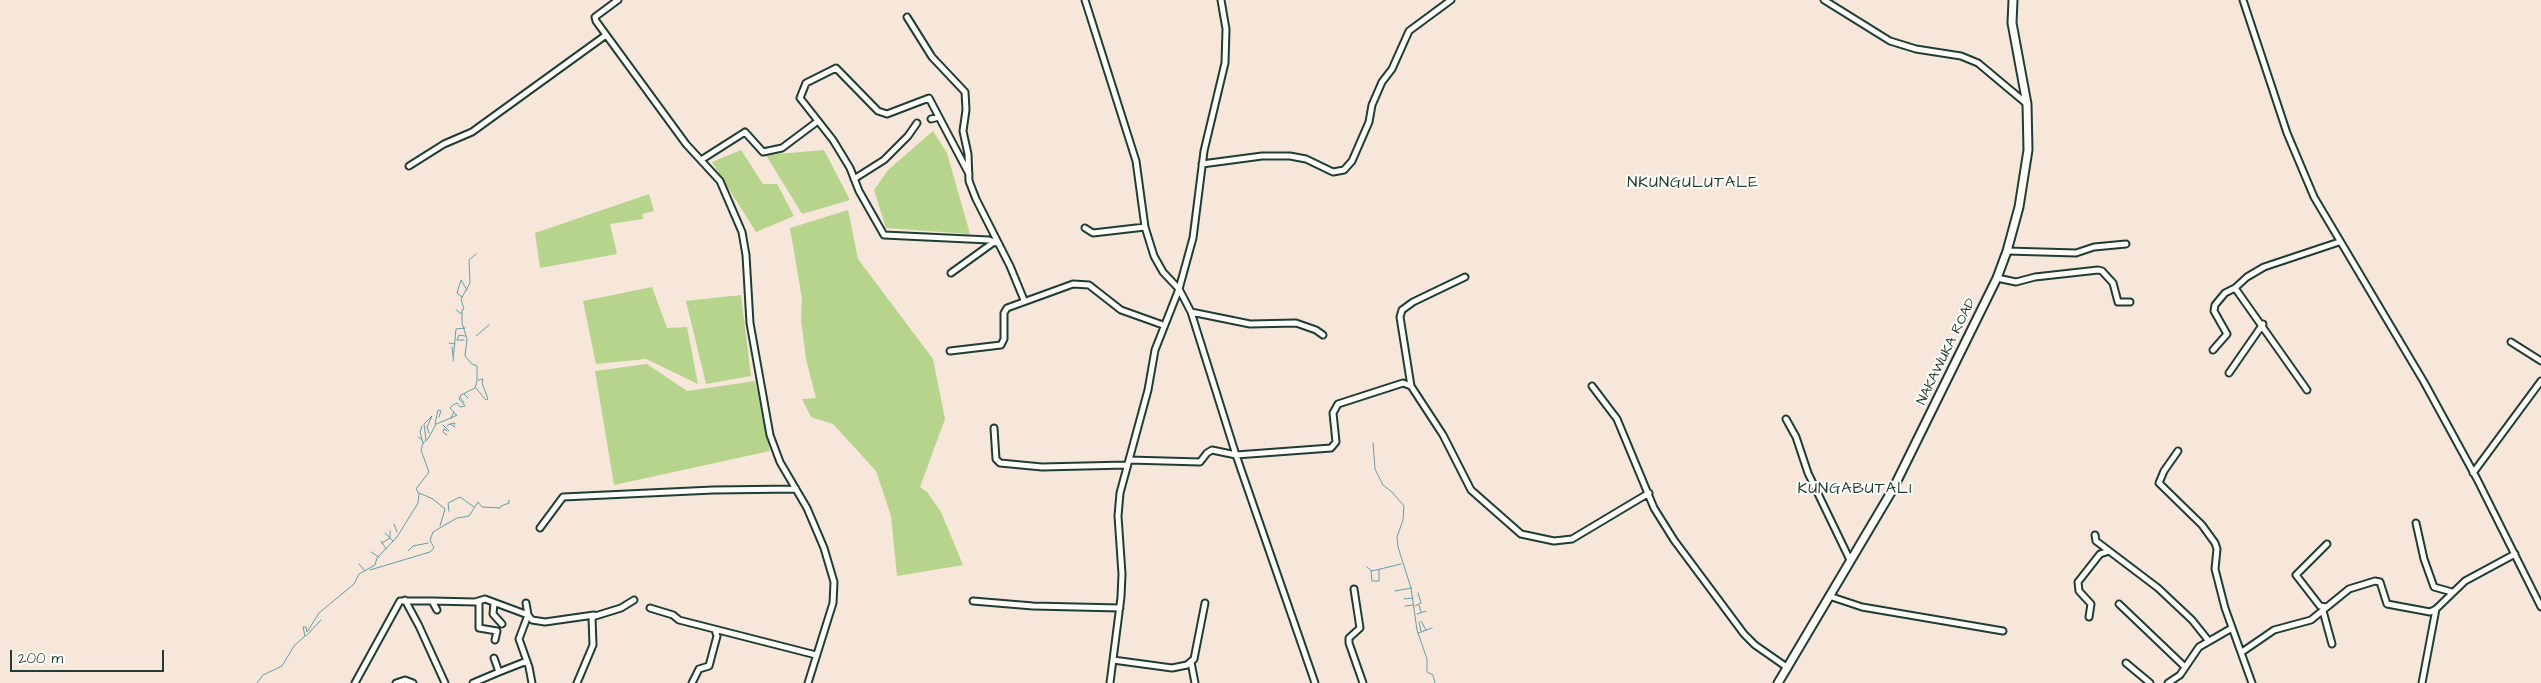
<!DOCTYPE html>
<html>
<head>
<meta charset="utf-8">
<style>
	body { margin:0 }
	#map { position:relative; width:2541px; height:683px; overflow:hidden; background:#f6e7da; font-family:"Architects Daughter",sans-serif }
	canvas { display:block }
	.scale { position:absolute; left:10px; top:650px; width:154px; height:22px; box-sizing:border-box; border:2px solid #1f3d34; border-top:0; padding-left:6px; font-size:15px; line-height:18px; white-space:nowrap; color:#1f3d34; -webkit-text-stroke:4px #fdfcf7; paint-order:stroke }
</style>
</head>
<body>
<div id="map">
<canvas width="2541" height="683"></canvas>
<div class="scale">200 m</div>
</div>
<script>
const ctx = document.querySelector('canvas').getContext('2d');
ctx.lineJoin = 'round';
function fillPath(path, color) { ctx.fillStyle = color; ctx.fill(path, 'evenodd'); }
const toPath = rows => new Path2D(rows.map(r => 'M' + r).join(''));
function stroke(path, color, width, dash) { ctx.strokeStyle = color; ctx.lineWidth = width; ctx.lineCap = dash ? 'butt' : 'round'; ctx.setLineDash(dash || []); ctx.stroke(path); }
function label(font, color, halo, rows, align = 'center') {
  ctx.font = font + ' "Architects Daughter",sans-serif'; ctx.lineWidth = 4; ctx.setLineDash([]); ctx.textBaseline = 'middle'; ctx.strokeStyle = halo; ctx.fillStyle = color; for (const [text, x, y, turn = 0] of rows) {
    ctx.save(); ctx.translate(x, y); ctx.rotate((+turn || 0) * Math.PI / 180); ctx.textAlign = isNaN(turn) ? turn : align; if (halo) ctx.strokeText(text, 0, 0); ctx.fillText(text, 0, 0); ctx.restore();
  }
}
const green = toPath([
	[933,131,947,153,970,234,886,228,874,190,888,170],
	[741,150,763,184,777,184,794,216,756,232,712,162],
	[824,150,850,200,802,214,766,155],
	[649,194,654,211,642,214,643,219,610,224,617,254,540,268,535,233],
	[848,210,858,259,933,359,945,419,920,487,927,492,941,512,963,565,897,576,891,516,876,471,833,424,811,417,802,399,816,398,806,359,801,320,802,299,790,228],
	[652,287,667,328,687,327,698,384,646,359,596,364,583,301],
	[741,295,751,376,706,384,686,301],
	[647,364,687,391,755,381,770,451,614,485,595,371]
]);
const stream = toPath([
	[462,297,457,293,461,280,467,290],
	[456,310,462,314],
	[476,336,489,325],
	[464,340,457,340,459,335,465,336],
	[449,343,455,344],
	[452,347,453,356],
	[453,361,456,329,465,328],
	[476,388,486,400,488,399,482,383,483,379,478,380],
	[464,394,468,398],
	[460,397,464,403],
	[451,418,457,415,454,413],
	[435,424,438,410,441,411,439,417],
	[450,424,455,423,454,425],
	[443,425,449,431],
	[422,426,420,432,423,443],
	[447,426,450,424,455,427],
	[447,435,443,432,444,429,447,431],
	[418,437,422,440],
	[426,440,424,424,432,416,427,427,429,433],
	[1373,443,1375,469,1383,485,1392,492,1404,506,1403,520,1397,537,1398,547,1411,588,1417,630,1427,659,1427,672,1433,675,1435,683],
	[419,493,433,499,445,509,440,526],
	[449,511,448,503,460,497,474,507],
	[394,524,397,532],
	[385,533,393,541],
	[381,541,386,549],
	[382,543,390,538,390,531],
	[408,551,413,546,428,543],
	[371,552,379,557],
	[359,564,365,571],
	[1367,567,1372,571,1401,564],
	[370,570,430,552,434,548,430,540,433,532,457,518,469,516,478,502,482,507,500,508,501,506,509,503,509,500],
	[1371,571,1372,581,1379,581,1379,570],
	[1395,591,1411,588],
	[1404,599,1413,598],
	[1419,605,1421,612],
	[1405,606,1413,605],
	[1415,606,1421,603,1418,593],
	[1417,614,1426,611],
	[1421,621,1426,630],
	[1419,622,1421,631],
	[1418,633,1432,628],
	[306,636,321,620],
	[257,683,263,675,282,666,294,646,305,636,303,627,306,627,307,632,319,613,354,584,359,574,375,565,377,558,397,537,418,503,419,494,416,489,429,472,421,450,423,443,428,439,436,424,451,418,454,412,450,408,453,405,457,403,460,407,465,406,459,399,461,395,475,388,477,381,477,366,472,364,465,356,467,339,462,323,462,310,464,309,461,299,470,283,469,260,476,254]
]);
const minor = toPath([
	[618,0,595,17,596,21,686,144,720,181,742,232,746,255,750,323,770,435,780,462,807,508,824,548,834,582,833,603,808,683],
	[1085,0,1136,161,1145,227,1154,256,1163,272,1179,289,1191,312,1236,455,1315,683],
	[1824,0,1890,41,1916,49,1961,56,1978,63,2027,104],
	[2243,0,2287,133,2314,197,2424,382,2477,479,2541,607],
	[907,17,932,57,965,92,966,110,963,131,968,154,969,181,976,199,1010,266,1024,300],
	[931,119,939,117],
	[701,160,745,132,763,152,782,148,818,121],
	[1202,164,1262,156,1290,156,1306,159,1333,172,1344,170,1352,161,1369,122,1372,105,1382,82,1392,69,1409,31,1451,0],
	[409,166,444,144,472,132,606,35],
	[969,174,929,98,887,114,878,111,836,68,806,83,800,98,833,140,850,168,859,191,884,235,989,240,999,244],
	[854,179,884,160,908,136,917,123],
	[1085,228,1093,233,1145,227],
	[2007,251,2076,253,2094,247,2126,244],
	[951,273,994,242],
	[1997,278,2016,282,2035,277,2098,270,2102,271,2113,283,2118,302,2130,302],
	[1191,312,1250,324,1296,323,1316,330,1323,335],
	[2511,342,2541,361],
	[2213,350,2227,334,2214,311,2215,305,2225,293,2235,288],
	[950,351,1001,345,1004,339,1004,313,1007,308,1073,284,1089,285,1121,310,1163,325],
	[2229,373,2263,324],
	[1411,386,1400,317,1402,310,1413,302,1465,277],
	[1592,386,1617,419,1654,508,1674,540,1744,634,1755,645,1788,668],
	[2307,390,2235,288,2247,277,2264,267,2339,242],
	[1786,419,1796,437,1808,473,1850,560],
	[994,428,996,459,1000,463,1042,467,1127,465],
	[2178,451,2164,471,2159,483,2202,525,2215,543,2217,549,2215,569,2225,608,2252,683],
	[1129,460,1200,462,1207,453,1212,450,1236,455,1331,448,1336,442,1333,413,1338,404,1403,383,1411,386,1443,435,1471,490,1521,534,1554,541,1572,539,1649,493],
	[2473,473,2541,381],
	[2416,523,2424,559,2434,587,2452,592],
	[540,528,563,497,713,490,796,489],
	[2095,535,2096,541,2158,588,2192,620,2208,640],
	[2327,544,2296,575,2320,606,2327,607],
	[1354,589,1360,628,1349,638,1349,643,1363,683],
	[1829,596,1862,607,2003,631],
	[405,600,419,626,445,683],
	[432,601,475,602,485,599,528,615,532,620,545,622,594,615],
	[973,601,1033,606,1120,608],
	[479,602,479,628,497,631,495,640],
	[494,603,493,614,502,624],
	[526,603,528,615,519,639,529,667,532,683],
	[2119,604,2185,667],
	[650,608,673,615,679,620,816,655],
	[2436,609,2465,581,2515,554],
	[2323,611,2332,644],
	[2089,617,2091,604,2079,591,2078,582,2100,554,2109,551],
	[2242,652,2274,630,2311,620,2349,589,2375,581,2380,582,2387,604,2430,612,2436,609,2422,683],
	[1113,660,1172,668,1187,665,1194,659,1205,603],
	[1191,662,1195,683],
	[2126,663,2150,683],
	[499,672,527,661],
	[355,683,400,601,432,601,437,610],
	[396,683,405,680,413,683],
	[473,683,499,672,494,658],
	[577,683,593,645,592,617,621,608,634,600],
	[692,683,699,669,709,666,717,636,715,630],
	[1110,683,1121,597,1122,574,1118,516,1120,493,1148,390,1155,350,1179,289,1193,238,1204,151,1225,63,1226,29,1221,0],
	[2168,683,2180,675,2199,647,2232,628]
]);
const secondary = toPath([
	[1778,683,1893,489,1997,278,2007,251,2019,207,2028,150,2027,104,2012,23,2013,0]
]);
const streetNames = [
	["NAKAWUKA ROAD",1947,352,-64]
];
const quarterNames = [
	["NKUNGULUTALE",1693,184],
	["KUNGABUTALI",1855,490]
];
fillPath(green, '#b6d48c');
stroke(stream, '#659da8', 1);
stroke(minor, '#1f3d34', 9);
stroke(secondary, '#1f3d34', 11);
stroke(minor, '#fdfcf7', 5);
stroke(secondary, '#fdfcf7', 7);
label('14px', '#1f3d34', '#fdfcf7', streetNames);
ctx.letterSpacing = '1px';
label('16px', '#1f3d34', '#fdfcf7', quarterNames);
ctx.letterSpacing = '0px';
</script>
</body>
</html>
